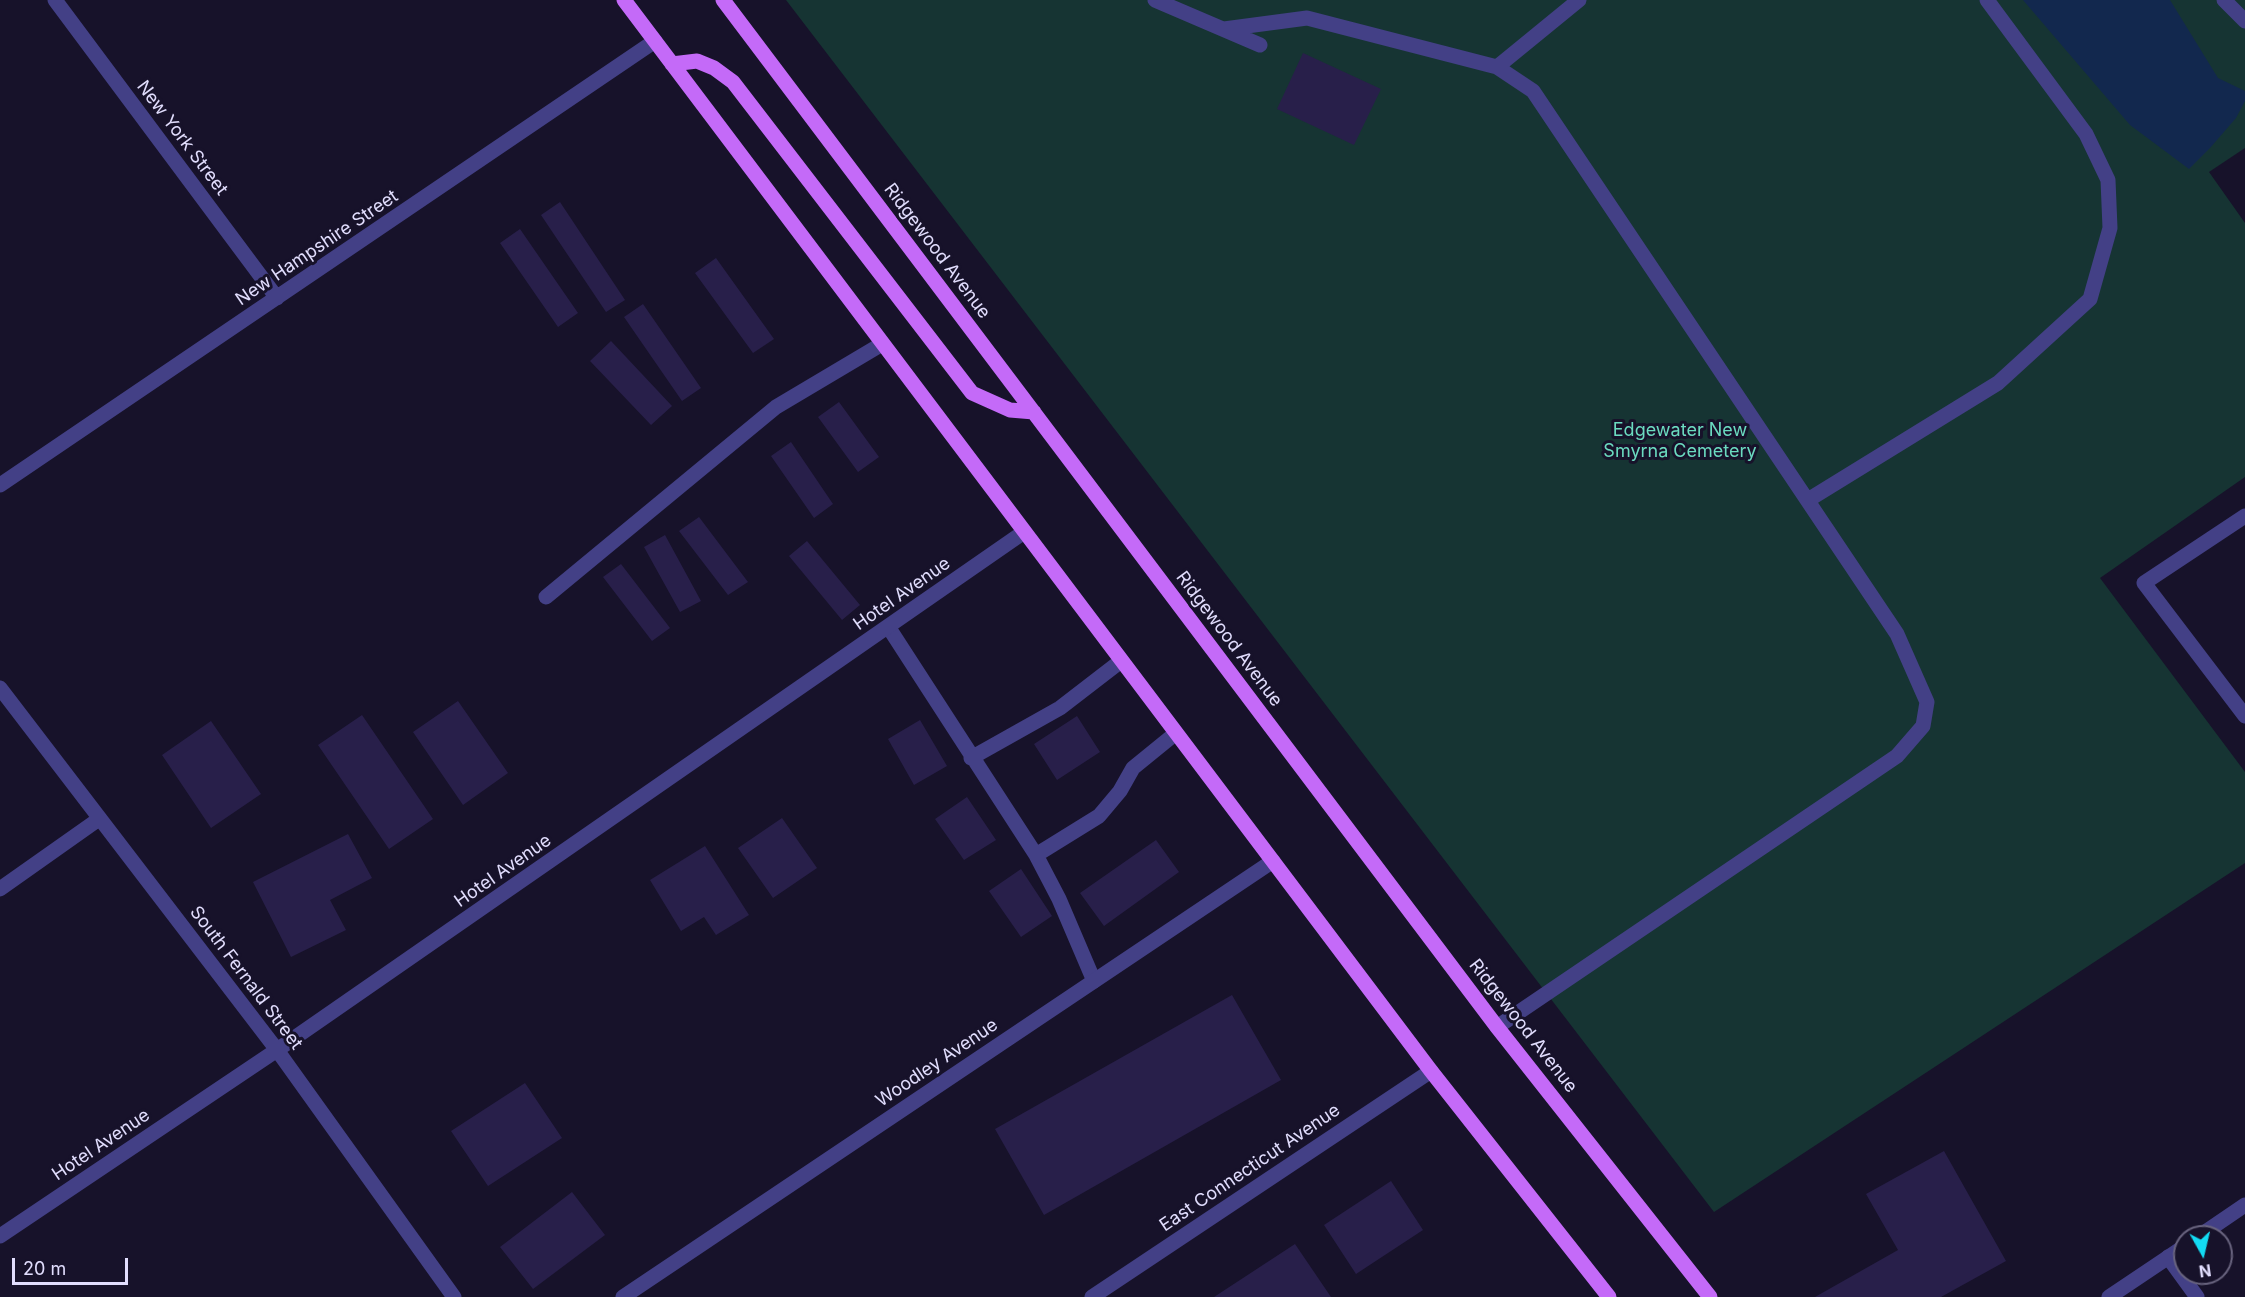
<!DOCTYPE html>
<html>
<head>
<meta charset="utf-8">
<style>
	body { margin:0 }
	#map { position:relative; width:2245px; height:1297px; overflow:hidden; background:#17122a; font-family:Inter,sans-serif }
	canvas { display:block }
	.north { position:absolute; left:2173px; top:1225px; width:60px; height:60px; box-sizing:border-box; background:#17122a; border:2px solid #68637e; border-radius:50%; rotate:172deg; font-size:16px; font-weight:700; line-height:24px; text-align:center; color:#e1ddfd }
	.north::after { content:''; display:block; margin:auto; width:21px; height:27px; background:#13dbf3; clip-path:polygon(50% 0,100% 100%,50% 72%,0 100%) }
	.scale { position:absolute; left:12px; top:1258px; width:116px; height:27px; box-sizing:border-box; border:3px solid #e1ddfd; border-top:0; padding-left:8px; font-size:18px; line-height:21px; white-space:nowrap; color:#e1ddfd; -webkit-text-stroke:4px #17122a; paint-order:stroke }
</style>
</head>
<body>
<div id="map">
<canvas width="2245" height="1297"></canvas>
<div class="north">N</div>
<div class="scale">20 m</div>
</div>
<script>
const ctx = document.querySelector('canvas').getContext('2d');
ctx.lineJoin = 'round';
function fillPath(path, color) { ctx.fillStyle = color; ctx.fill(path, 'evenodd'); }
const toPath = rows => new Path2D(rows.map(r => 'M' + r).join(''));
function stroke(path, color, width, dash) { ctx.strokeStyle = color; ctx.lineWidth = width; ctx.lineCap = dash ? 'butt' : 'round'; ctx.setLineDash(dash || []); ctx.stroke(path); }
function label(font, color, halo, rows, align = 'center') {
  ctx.font = font + ' Inter,sans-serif'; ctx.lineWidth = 6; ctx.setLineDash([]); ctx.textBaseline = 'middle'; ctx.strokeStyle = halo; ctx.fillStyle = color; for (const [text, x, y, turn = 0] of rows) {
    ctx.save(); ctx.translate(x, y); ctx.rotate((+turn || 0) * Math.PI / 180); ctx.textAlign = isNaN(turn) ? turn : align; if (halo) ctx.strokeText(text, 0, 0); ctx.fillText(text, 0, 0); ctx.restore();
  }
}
const green = toPath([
	[786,0,2245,0,2245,148,2209,172,2245,223,2245,477,2100,578,2245,772,2245,863,1714,1212]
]);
const water = toPath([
	[2023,0,2170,0,2218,78,2245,91,2245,101,2236,118,2210,148,2189,169,2130,125]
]);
const building = toPath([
	[1303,53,1381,89,1354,145,1277,109],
	[560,202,625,300,606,312,541,215],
	[520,229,578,313,558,327,500,243],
	[716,258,774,339,753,353,695,273],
	[643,304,701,388,682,401,624,317],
	[611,341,672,406,651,425,590,361],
	[839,402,879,457,858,472,818,417],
	[791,442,833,504,814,518,771,456],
	[699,517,748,582,728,595,679,531],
	[665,535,701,601,680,612,644,547],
	[807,541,860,605,842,620,789,556],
	[621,564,670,628,652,641,603,577],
	[458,701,508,773,463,805,413,732],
	[362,715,433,819,389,849,318,745],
	[1077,716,1100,752,1057,780,1034,744],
	[920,720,947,766,914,785,888,739],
	[211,721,261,794,211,828,162,755],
	[967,797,996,840,964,860,935,819],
	[782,818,817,868,773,898,738,848],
	[348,834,372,878,330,900,346,930,291,957,253,882],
	[1156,840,1179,872,1104,926,1080,893],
	[705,846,749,915,716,935,704,917,681,931,650,880],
	[1021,869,1052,916,1021,937,989,891],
	[1232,995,1281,1080,1044,1215,995,1129],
	[525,1083,562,1138,488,1186,451,1131],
	[1944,1151,2006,1261,1941,1297,1815,1297,1898,1250,1866,1194],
	[1391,1181,1423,1230,1356,1274,1324,1225],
	[572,1192,605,1235,533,1289,500,1247],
	[1295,1244,1331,1297,1214,1297]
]);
const service = toPath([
	[1155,0,1260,45],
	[2224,0,2245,21],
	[1224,29,1307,18,1497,67,1533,91,1897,634,1927,702,1923,726,1897,756,1497,1027],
	[1497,67,1579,0],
	[1808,500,1998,383,2090,299,2110,228,2108,180,2086,134,1987,0],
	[546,597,776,407,882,344],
	[889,628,1036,855,1059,899,1094,981],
	[971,758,1060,708,1121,661],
	[1036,855,1099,816,1120,791,1133,768,1176,733],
	[2168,1257,2197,1297]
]);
const minor = toPath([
	[55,0,277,298],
	[0,485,655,41],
	[2245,516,2144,583,2245,716],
	[0,688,277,1050,454,1297],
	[0,889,99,819],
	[0,1236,277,1050,1024,532],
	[2198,1237,2245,1205],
	[623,1297,1273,861],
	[1092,1297,1431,1071],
	[2109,1297,2185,1246]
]);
const primary = toPath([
	[624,0,1431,1071,1609,1297],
	[723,0,1497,1027,1710,1297],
	[672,64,697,61,714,68,733,82,972,393,1010,410,1034,412]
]);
const streetNames = [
	["New York Street",182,138,53],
	["New Hampshire Street",317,248,-34],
	["Ridgewood Avenue",937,251,53],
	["Hotel Avenue",902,594,-35],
	["Ridgewood Avenue",1229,639,53],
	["Hotel Avenue",503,871,-35],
	["South Fernald Street",246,978,53],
	["Ridgewood Avenue",1523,1026,52],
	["Woodley Avenue",937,1063,-34],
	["Hotel Avenue",101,1145,-34],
	["East Connecticut Avenue",1250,1168,-34]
];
const parkNames = [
	["Edgewater New",1680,431],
	["Smyrna Cemetery",1680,452]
];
fillPath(green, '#163433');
fillPath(water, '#12284e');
fillPath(building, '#281f4a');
stroke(service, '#434086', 15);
stroke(minor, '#434086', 15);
stroke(primary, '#c46af8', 15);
label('18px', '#e1ddfd', '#17122a', streetNames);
label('18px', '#6bdbc0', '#17122a', parkNames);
</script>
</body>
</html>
